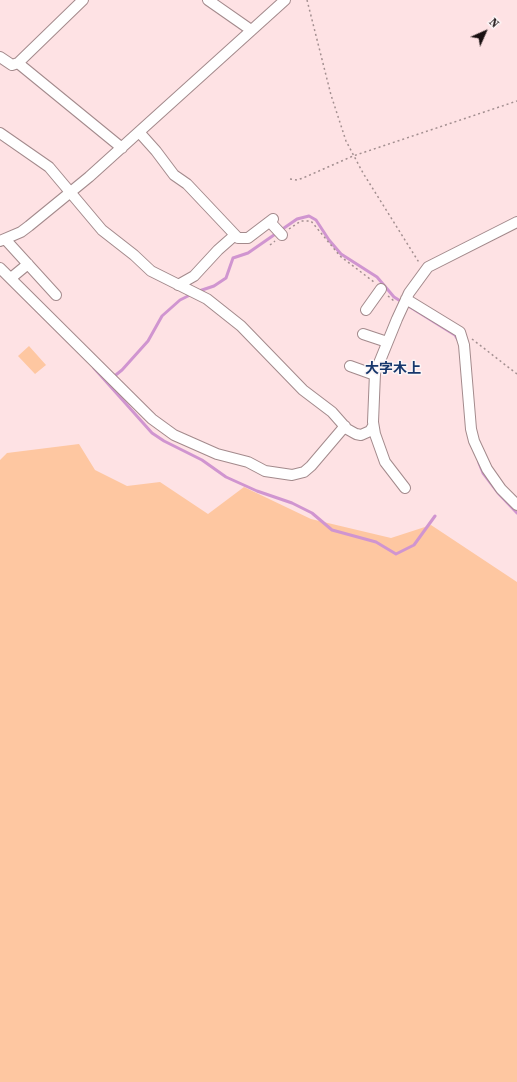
<!DOCTYPE html>
<html>
<head>
<meta charset="utf-8">
<style>
	body { margin:0 }
	#map { position:relative; width:517px; height:1082px; overflow:hidden; background:#fee2e4; font-family:"Source Serif 4",serif }
	canvas { display:block }
	.north { position:absolute; left:465px; top:12px; width:40px; height:40px; -webkit-text-stroke:3px #fbf5f6; paint-order:stroke; rotate:45deg; font-size:11px; font-weight:700; line-height:16px; text-align:center; color:#1a1112 }
	.north::after { content:''; display:block; margin:auto; width:14px; height:18px; background:#1a1112; clip-path:polygon(50% 0,100% 100%,50% 72%,0 100%) }
</style>
</head>
<body>
<div id="map">
<canvas width="517" height="1082"></canvas>
<div class="north">N</div>
</div>
<script>
const ctx = document.querySelector('canvas').getContext('2d');
ctx.lineJoin = 'round';
function fillPath(path, color) { ctx.fillStyle = color; ctx.fill(path, 'evenodd'); }
const toPath = rows => new Path2D(rows.map(r => 'M' + r).join(''));
function stroke(path, color, width, dash) { ctx.strokeStyle = color; ctx.lineWidth = width; ctx.lineCap = dash ? 'butt' : 'round'; ctx.setLineDash(dash || []); ctx.stroke(path); }
function label(font, color, halo, rows, align = 'center') {
  ctx.font = font + ' "Source Serif 4","Noto Sans JP",serif'; ctx.lineWidth = 3; ctx.setLineDash([]); ctx.textBaseline = 'middle'; ctx.strokeStyle = halo; ctx.fillStyle = color; for (const [text, x, y, turn = 0] of rows) {
    ctx.save(); ctx.translate(x, y); ctx.rotate((+turn || 0) * Math.PI / 180); ctx.textAlign = isNaN(turn) ? turn : align; if (halo) ctx.strokeText(text, 0, 0); ctx.fillText(text, 0, 0); ctx.restore();
  }
}
const green = toPath([
	[29,346,46,365,35,374,18,356],
	[79,444,95,470,127,486,160,482,208,514,244,487,311,519,391,538,431,525,517,582,517,1082,0,1082,0,460,7,453]
]);
const stream = toPath([
	[199,291,214,286,226,278,233,258,248,253,297,219,309,216,316,220,329,240,341,254,377,277,394,297,455,335,458,340],
	[94,368,152,433,164,441,202,460,226,477,257,491,292,503,312,513,332,530,376,542,396,554,414,545,435,516],
	[107,382,122,370,148,341,162,316,180,300,192,294],
	[479,463,483,473,499,494,517,513]
]);
const path = toPath([
	[307,0,331,95,346,141,363,173,420,264],
	[290,179,297,180,303,178,353,156,517,101],
	[289,229,301,221,311,221,340,256,374,282],
	[270,245,275,241],
	[388,296,394,301],
	[472,339,517,374]
]);
const minor = toPath([
	[208,0,251,30],
	[0,57,12,65,18,63,83,0],
	[18,63,122,148],
	[139,132,156,151,174,175,187,184,238,238,248,238,273,219],
	[0,133,49,167,102,230,134,255,151,271,207,299,241,326,303,390,332,412,347,429,356,434,361,435,370,431,373,426],
	[270,222,282,235],
	[5,239,56,295],
	[0,241,21,232,29,226,89,177,285,0],
	[0,268,152,419,174,435,217,454,248,462,265,471,292,475,304,472,311,466,345,426],
	[11,278,28,264],
	[178,285,194,276,218,250,235,235],
	[406,299,460,332,464,345,471,429,474,441,487,469,501,489,517,505],
	[366,310,381,289],
	[363,334,387,342],
	[350,366,375,375],
	[405,488,385,462,375,434,373,422,375,373,397,319,409,293,428,267,517,222]
]);
const quarterNames = [
	["大字木上",393,369]
];
fillPath(green, '#fec7a1');
stroke(stream, '#d095d0', 3);
stroke(minor, '#a38a8c', 12);
stroke(path, '#a38f90', 1.5, [2, 3]);
stroke(minor, '#fff', 10);
label('bold 14px', '#17376c', '#fbf5f6', quarterNames);
</script>
</body>
</html>
